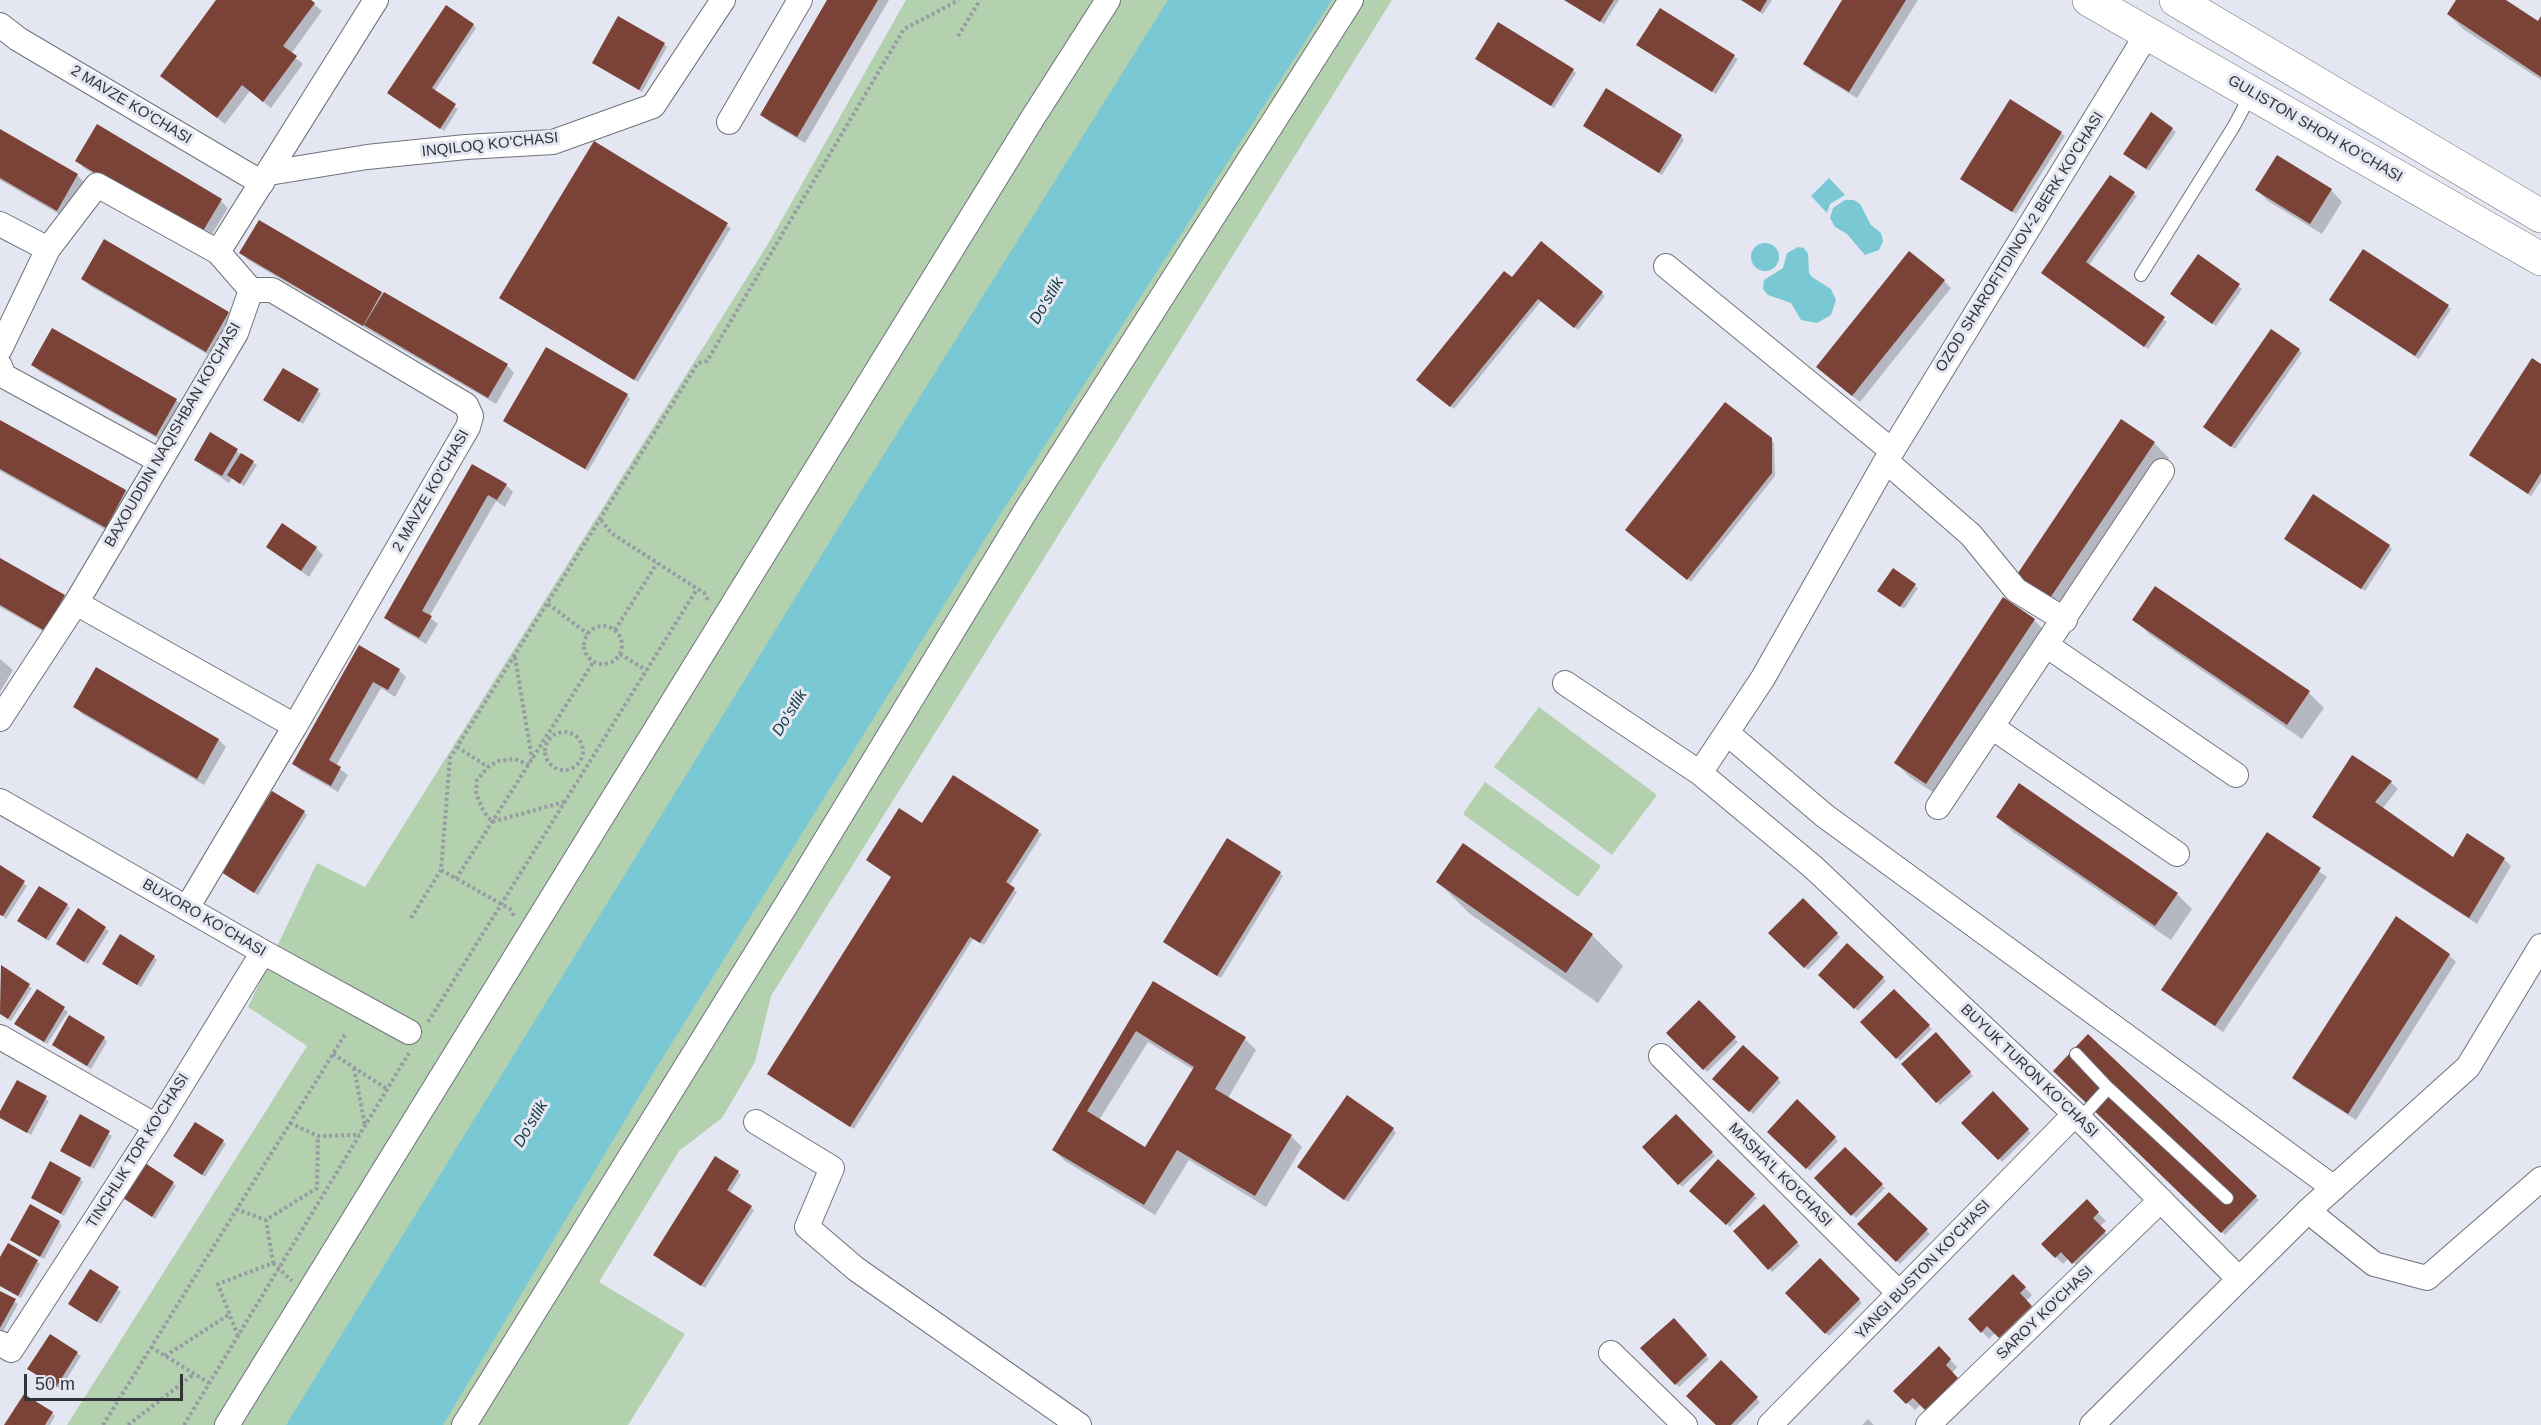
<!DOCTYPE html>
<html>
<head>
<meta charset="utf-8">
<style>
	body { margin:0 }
	#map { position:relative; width:2541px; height:1425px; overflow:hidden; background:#e4e7f2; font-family:Arial,sans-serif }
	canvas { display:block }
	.scale { position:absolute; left:24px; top:1374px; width:159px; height:27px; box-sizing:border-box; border:3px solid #333438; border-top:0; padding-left:8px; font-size:18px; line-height:21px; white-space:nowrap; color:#333438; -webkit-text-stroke:4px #e4e7f2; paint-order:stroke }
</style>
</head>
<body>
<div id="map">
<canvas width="2541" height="1425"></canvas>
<div class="scale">50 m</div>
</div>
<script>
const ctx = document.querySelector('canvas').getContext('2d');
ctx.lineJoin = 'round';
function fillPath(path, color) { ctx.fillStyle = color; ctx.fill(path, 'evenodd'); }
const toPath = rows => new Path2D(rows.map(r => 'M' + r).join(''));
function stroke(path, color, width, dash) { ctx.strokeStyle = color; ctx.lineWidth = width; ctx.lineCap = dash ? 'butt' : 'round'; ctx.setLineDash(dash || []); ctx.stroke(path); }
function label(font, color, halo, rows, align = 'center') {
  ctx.font = font + ' Arial,sans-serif'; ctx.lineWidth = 6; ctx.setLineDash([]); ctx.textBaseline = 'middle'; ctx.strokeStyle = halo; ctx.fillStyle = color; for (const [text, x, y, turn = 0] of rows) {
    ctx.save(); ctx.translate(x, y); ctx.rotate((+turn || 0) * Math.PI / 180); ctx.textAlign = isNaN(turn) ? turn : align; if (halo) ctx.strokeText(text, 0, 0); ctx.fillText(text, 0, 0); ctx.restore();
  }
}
const green = toPath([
	[906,0,1392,0,771,996,755,1062,722,1118,679,1151,599,1282,685,1334,628,1425,67,1425,307,1046,248,1007,317,863,365,887,768,244],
	[1539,707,1657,795,1612,855,1494,767],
	[1485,782,1601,866,1578,897,1463,814]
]);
const water = toPath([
	[1168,0,1332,0,998,518,652,1075,443,1425,286,1425,853,504],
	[1829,178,1845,195,1830,204,1827,213,1811,196],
	[1845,200,1854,200,1860,204,1871,225,1881,233,1883,241,1879,250,1865,255,1847,234,1835,227,1830,218,1833,208],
	'1751 257a14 14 0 1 1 28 0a14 14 0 1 1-28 0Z',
	[1798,247,1804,248,1808,254,1809,273,1812,277,1831,289,1836,300,1831,315,1817,323,1801,320,1791,303,1768,295,1763,289,1764,280,1783,268,1787,253]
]);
const shadow = toPath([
	[218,0,309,0,322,11,291,54,303,64,271,108,250,91,225,124,162,76],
	[829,0,889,0,805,143,769,122,762,115],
	[1565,0,1619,0,1604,24],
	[1741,0,1772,0,1763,14],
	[1844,0,1918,0,1857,98,1812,71,1805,63],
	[2457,0,2503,0,2538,24,2541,19,2541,80,2463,29,2448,14],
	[1660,10,1738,59,1716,94,1641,48],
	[473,25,476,28,434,92,458,109,444,131,392,96],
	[664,44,667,47,642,92,594,63],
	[1477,59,1573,70,1576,73,1554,108],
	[2011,101,2065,136,2016,214,1965,182],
	[2151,114,2176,132,2149,171,2128,157],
	[1588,128,1681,136,1684,140,1662,175],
	[0,130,77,175,85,183,64,217,0,180],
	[594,143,731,228,638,382,504,301],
	[2277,157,2331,190,2342,202,2322,234,2268,201,2257,190],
	[77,160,221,201,228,208,207,242,84,168],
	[2111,177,2137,196,2089,265,2167,322,2148,349,2046,276],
	[259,222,507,365,514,373,496,404,248,260,241,253],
	[1541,244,1605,296,1578,330,1542,300,1454,409,1421,383],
	[2363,251,2451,309,2419,359,2334,303],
	[2198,257,2242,289,2216,326,2175,297],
	[83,279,228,313,236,320,214,358,90,286],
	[1944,281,1951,288,1860,402,1826,374],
	[2299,350,2302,353,2235,449,2208,430],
	[33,365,176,400,184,407,164,442,40,372],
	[2541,366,2541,481,2531,496,2474,458],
	[318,391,321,394,303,424,265,400],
	[627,395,630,399,588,471,508,424],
	[1,422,126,491,133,499,113,534,0,471],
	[211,434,257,465,244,486,232,478,229,483,203,466,196,459],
	[1771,439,1774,443,1775,476,1691,582,1630,533],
	[2154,443,2169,458,2063,615,2031,594],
	[473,466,506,485,513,492,505,507,496,501,429,617,438,624,426,644,393,625,386,618],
	[2289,542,2389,546,2392,549,2365,591],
	[268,547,316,548,323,555,309,577],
	[0,559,64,596,71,603,53,637,0,607],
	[1893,570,1918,588,1904,609,1882,594],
	[2134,619,2309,693,2324,708,2302,739,2149,634],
	[2034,620,2049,635,1942,798,1911,778,1896,763],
	[359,647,399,670,406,677,395,697,381,688,336,766,348,775,338,792,301,771,293,763],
	[0,659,13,670,0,692],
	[96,669,219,740,226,747,204,785,82,714,75,706],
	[953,777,1042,834,1009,886,1017,892,984,945,973,939,854,1129,772,1077],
	[2391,782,2398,789,2382,809,2454,859,2504,859,2511,866,2477,924,2322,824,2314,816],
	[304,812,307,815,258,895,226,875],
	[1998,817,2177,894,2192,909,2171,940,2013,832],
	[2268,835,2327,877,2223,1032,2163,990],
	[0,867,27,886,6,919,0,914],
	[1280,873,1283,876,1221,978,1168,945],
	[1438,882,1592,935,1623,966,1598,1003,1470,914],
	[1803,900,1840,937,1808,970,1770,933],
	[67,905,70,908,49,941,22,924],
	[78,911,109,931,88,964,61,946],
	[1847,945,1886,981,1858,1011,1820,975],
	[2449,955,2456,962,2356,1120,2301,1085,2294,1077],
	[154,957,157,960,141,987,107,967],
	[1,968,32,988,11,1021,0,1014],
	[1154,984,1245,1039,1256,1050,1228,1098,1291,1136,1302,1147,1266,1207,1189,1160,1155,1215,1065,1161,1054,1150],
	[1148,1042,1194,1070,1146,1149,1099,1120],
	[37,991,68,1012,47,1044,19,1027],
	[1894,991,1932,1029,1900,1061,1863,1022],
	[1699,1003,1738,1042,1707,1072,1669,1033],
	[1936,1034,1973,1076,1940,1105,1903,1064],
	[2088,1036,2259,1200,2225,1235,2055,1071],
	[104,1038,107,1042,91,1069,57,1048],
	[1743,1047,1781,1082,1753,1114,1714,1079],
	[18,1082,49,1101,31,1135,0,1117],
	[1993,1094,2031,1133,2002,1162,1963,1123],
	[1797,1101,1838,1141,1810,1171,1769,1132],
	[1676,1116,1715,1156,1682,1187,1644,1147],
	[81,1117,112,1136,94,1169,65,1154],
	[1393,1129,1396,1133,1348,1202,1302,1170],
	[223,1141,226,1144,205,1177,175,1156],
	[1845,1149,1885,1188,1856,1218,1816,1178],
	[1718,1161,1757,1198,1730,1227,1691,1191],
	[738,1172,741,1175,730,1193,754,1210,705,1288,655,1255],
	[80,1179,83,1182,64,1216,33,1198],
	[173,1183,176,1186,155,1219,125,1198],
	[1889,1194,1930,1234,1900,1264,1859,1224],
	[2087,1202,2106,1221,2099,1227,2112,1239,2081,1270,2069,1258,2063,1264,2043,1244],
	[1764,1206,1800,1246,1772,1272,1735,1232],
	[59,1222,62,1225,44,1259,12,1240],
	[0,1260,37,1261,40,1264,21,1298,0,1286],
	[1820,1260,1862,1303,1829,1336,1787,1293],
	[91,1271,121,1292,101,1324,73,1307],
	[2013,1276,2032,1295,2026,1301,2038,1314,2007,1345,1996,1332,1989,1339,1970,1319],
	[0,1292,18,1304,0,1337],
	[1674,1320,1709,1359,1679,1387,1643,1348],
	[50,1336,81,1356,60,1389,33,1372],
	[1939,1348,1957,1367,1952,1373,1964,1386,1933,1416,1921,1404,1915,1410,1895,1391],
	[1721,1362,1760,1402,1737,1425,1718,1425],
	[52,1413,55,1416,50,1425,6,1425],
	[1868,1419,1874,1425,1862,1425]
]);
const building = toPath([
	[216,0,311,0,315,3,283,46,297,56,263,102,242,85,217,118,160,76],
	[827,0,878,0,797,137,760,115],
	[1564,0,1614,0,1600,22],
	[1741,0,1767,0,1760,12],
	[1842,0,1906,0,1849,92,1803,64],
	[2456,0,2506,0,2538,21,2541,16,2541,77,2447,14],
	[446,5,474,24,432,88,456,104,440,129,387,93],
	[1660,8,1735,55,1712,92,1636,45],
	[618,16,665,43,639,90,592,63],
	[1498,22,1574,69,1551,106,1475,59],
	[1606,88,1682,135,1659,173,1583,126],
	[2010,99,2062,132,2012,212,1960,179],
	[2151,112,2173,128,2146,169,2123,154],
	[97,124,222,199,200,236,75,161],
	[0,129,78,174,57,211,0,178],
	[594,141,728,223,634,380,499,298],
	[2277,155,2332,189,2310,224,2255,190],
	[2110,175,2135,192,2086,262,2165,317,2144,347,2041,273],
	[259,220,382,292,363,326,239,253],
	[104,239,229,312,206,352,81,279],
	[1541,241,1603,292,1574,328,1538,299,1450,407,1416,380,1504,271,1512,277],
	[2363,249,2449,305,2415,356,2329,300],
	[1909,251,1945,280,1852,396,1816,367],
	[2198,254,2240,284,2212,324,2170,294],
	[384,292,508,364,488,398,364,325],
	[52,328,177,399,156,436,31,365],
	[2271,329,2300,349,2231,447,2203,427],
	[546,347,628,394,585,469,503,421],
	[2532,358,2541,364,2541,473,2528,494,2469,455],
	[283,368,319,389,299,422,263,400],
	[1725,402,1772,438,1772,473,1687,580,1625,530],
	[2121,419,2155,442,2048,601,2014,579],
	[0,420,126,490,106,528,0,469],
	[210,432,238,449,222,476,194,460],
	[241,453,254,461,240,484,227,475],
	[472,464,507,484,497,500,488,495,422,611,432,616,419,638,384,618],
	[2313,494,2390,545,2361,589,2284,539],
	[282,523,317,547,301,571,266,547],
	[0,558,65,595,45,631,0,605],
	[1893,568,1916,584,1900,607,1877,591],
	[2155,586,2310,691,2287,725,2132,620],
	[2003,597,2035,619,1926,784,1894,763],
	[359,645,400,669,388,690,373,682,329,760,341,767,331,786,292,764],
	[96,667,219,739,197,779,73,707],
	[2352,755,2392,781,2375,802,2453,857,2467,833,2505,858,2469,918,2312,817],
	[953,775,1039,830,1006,882,1015,888,980,943,970,937,850,1127,767,1074,891,877,866,860,899,808,922,823],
	[2019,783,2178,893,2155,926,1996,817],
	[272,791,305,811,254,893,221,872],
	[2267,832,2321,868,2215,1026,2161,990],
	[1227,838,1281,872,1217,976,1163,942],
	[1463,843,1593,934,1566,973,1436,882],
	[0,865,25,881,3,916,0,915],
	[39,886,68,904,46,939,17,921],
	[1803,898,1838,933,1804,968,1768,933],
	[78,908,106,927,84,962,56,944],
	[2396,916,2450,954,2348,1114,2292,1078],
	[120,934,155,956,137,985,102,964],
	[1847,943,1884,977,1854,1009,1818,975],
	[1,965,30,984,8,1019,0,1014],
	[1153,981,1246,1037,1215,1089,1292,1135,1255,1196,1177,1150,1144,1205,1052,1150],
	[1136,1031,1194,1067,1145,1147,1087,1111],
	[37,989,65,1007,44,1042,14,1024],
	[1894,989,1930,1025,1896,1059,1860,1022],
	[1699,1000,1736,1037,1703,1070,1666,1033],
	[69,1015,105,1037,87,1066,52,1045],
	[1936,1032,1971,1072,1936,1103,1901,1064],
	[2088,1034,2257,1196,2221,1233,2053,1071],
	[1743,1045,1779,1078,1749,1112,1712,1079],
	[17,1080,47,1096,27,1133,0,1118,0,1111],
	[1993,1091,2029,1129,1998,1160,1961,1123],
	[1347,1095,1394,1128,1344,1200,1297,1167],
	[1797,1099,1836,1137,1806,1169,1767,1132],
	[80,1114,110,1131,90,1167,60,1151],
	[1676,1114,1713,1152,1678,1185,1642,1147],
	[195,1122,224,1140,202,1175,173,1156],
	[1845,1147,1883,1184,1851,1216,1814,1178],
	[715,1156,739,1171,727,1190,752,1206,701,1286,653,1255],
	[1718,1159,1755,1194,1726,1225,1689,1191],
	[50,1161,81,1178,61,1214,31,1198],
	[145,1163,174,1182,152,1217,123,1198],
	[1889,1192,1928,1229,1896,1262,1857,1224],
	[2087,1199,2099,1212,2093,1218,2106,1231,2072,1264,2061,1252,2055,1258,2041,1244],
	[30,1204,60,1221,40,1257,10,1240],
	[1764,1204,1798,1242,1768,1270,1733,1231],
	[8,1243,38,1260,18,1296,0,1286,0,1257],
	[1820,1258,1860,1299,1825,1334,1785,1293],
	[90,1269,119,1287,97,1322,68,1304],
	[2013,1274,2026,1287,2020,1293,2032,1306,1999,1338,1987,1326,1981,1333,1968,1319],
	[0,1291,16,1299,0,1328],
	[1674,1318,1707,1355,1675,1385,1640,1348],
	[50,1334,78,1352,56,1387,27,1369],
	[1939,1346,1951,1359,1946,1365,1958,1378,1925,1410,1913,1398,1906,1404,1893,1391],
	[1721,1360,1758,1397,1731,1425,1716,1425,1686,1396],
	[24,1394,53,1412,45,1425,4,1425]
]);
const path = toPath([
	[958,36,980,0],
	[601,520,611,533,704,593,709,602],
	[548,604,588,634],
	'584 645a19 19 0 1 1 38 0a19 19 0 1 1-38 0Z',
	[615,630,657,563],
	[620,654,646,670],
	[515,657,532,759],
	'545 751a19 19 0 1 1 38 0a19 19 0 1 1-38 0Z',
	[457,747,488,767],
	[529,765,515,759,498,761,488,767,477,780,476,794,484,812,492,822,564,802],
	[441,870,510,909,515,918],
	[456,879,594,661],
	[411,918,441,870,450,758,698,363,707,361,904,29,959,0],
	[428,1022,697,589],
	[333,1054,387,1089],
	[354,1068,365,1126],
	[290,1123,318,1136,360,1135],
	[236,1209,266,1220],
	[273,1263,292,1281],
	[238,1336,218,1284,273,1263,266,1220,317,1188,318,1136],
	[151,1347,209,1383],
	[165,1356,230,1314],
	[103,1425,346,1033],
	[128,1425,194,1374],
	[184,1425,409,1053]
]);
const lane = toPath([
	[2141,275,2234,126,2251,94],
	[2076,1054,2108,1088,2227,1198],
	[2080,1119,2108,1088]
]);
const street = toPath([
	[0,25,18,39,262,183],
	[729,122,800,0],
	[269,173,367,157,466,147,553,142,653,106,723,0],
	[0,224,48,249],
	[1666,266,1891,450],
	[251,290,272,290,466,405,471,416,468,427,295,726],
	[0,349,48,249,97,185,218,252],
	[0,366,4,376,160,461],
	[1886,461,1763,678,1700,773,1813,867,2075,1114,2239,1279],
	[76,603,295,726,187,908],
	[2065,620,2016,590,1971,535,1886,461,2147,34],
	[2046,645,2236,775],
	[1565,683,1700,773],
	[0,719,76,603,236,333,251,290,218,252,376,0],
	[1992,727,2177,854],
	[1727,733,1825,816,2334,1188],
	[0,801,263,952,409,1032],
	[1938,807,2162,471],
	[0,1037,156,1126],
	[1661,1056,1899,1293],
	[756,1122,832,1168,807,1227,856,1269,1079,1425],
	[2308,1211,2374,1264,2427,1278,2541,1179],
	[0,1343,11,1350,156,1126,263,952],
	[1611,1353,1685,1425],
	[227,1425,1032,119,1108,0],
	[464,1425,788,902,1025,512,1351,0],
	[1770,1425,2075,1114],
	[1928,1425,2161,1200],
	[2092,1425,2308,1211,2468,1067,2541,946]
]);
const secondary = toPath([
	[2089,0,2541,259],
	[2176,0,2541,216]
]);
const streetNames = [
	["2 MAVZE KO'CHASI",131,105,31],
	["GULISTON SHOH KO'CHASI",2315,129,30],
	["INQILOQ KO'CHASI",490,145,-6],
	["OZOD SHAROFITDINOV-2 BERK KO'CHASI",2020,242,-58],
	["BAXOUDDIN NAQISHBAN KO'CHASI",173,435,-60],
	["2 MAVZE KO'CHASI",431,491,-60],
	["BUXORO KO'CHASI",204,918,30],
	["BUYUK TURON KO'CHASI",2029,1071,44],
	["TINCHLIK TOR KO'CHASI",138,1151,-58],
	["MASHA'L KO'CHASI",1780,1175,45],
	["YANGI BUSTON KO'CHASI",1923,1270,-46],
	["SAROY KO'CHASI",2045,1313,-44]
];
const waterNames = [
	["Do'stlik",1047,301,-59],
	["Do'stlik",790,713,-58],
	["Do'stlik",531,1124,-59]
];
fillPath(green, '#b3d0af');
fillPath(water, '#79c8d4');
fillPath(shadow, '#0003');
fillPath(building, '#7b4338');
stroke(lane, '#6f727b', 14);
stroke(street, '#6f727b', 26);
stroke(secondary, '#6f727b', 34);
stroke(path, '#989ba3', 4, [3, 3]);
stroke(lane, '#fff', 12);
stroke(street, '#fff', 24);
stroke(secondary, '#fff', 33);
label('15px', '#333438', '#e4e7f2', streetNames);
label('italic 16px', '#163c42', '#e4e7f2', waterNames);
</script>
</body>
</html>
